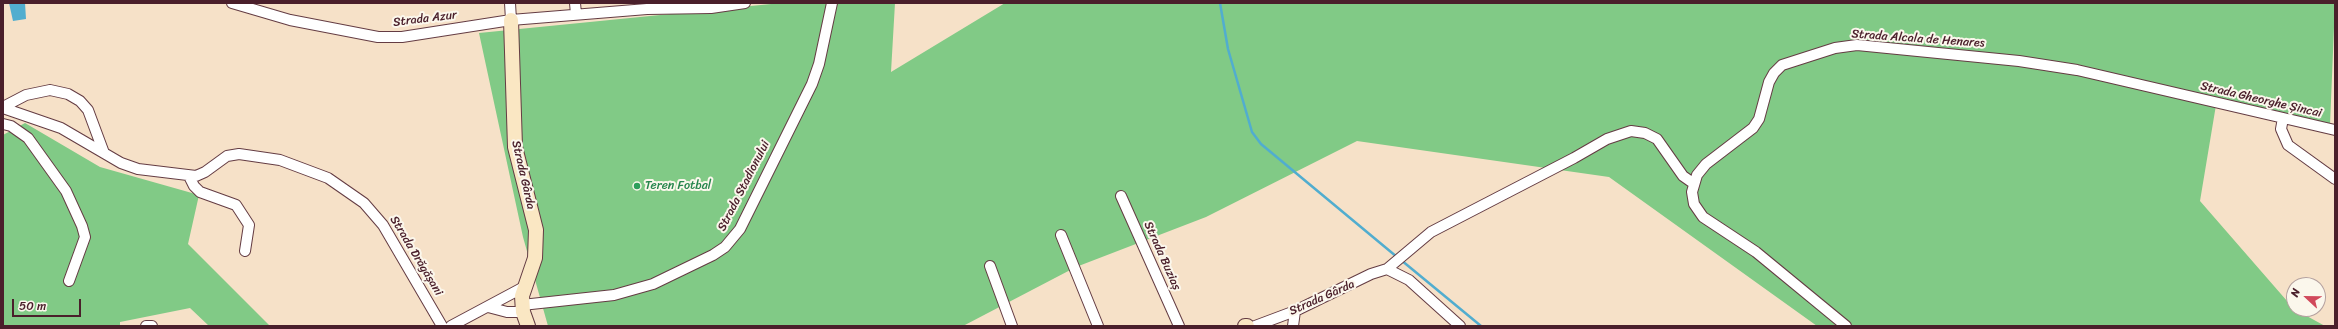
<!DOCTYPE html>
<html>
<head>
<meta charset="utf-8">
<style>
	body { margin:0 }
	#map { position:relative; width:2338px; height:329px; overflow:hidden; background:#f6e1c8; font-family:Sriracha,sans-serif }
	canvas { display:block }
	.frame { position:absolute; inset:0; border:4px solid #4a1f2b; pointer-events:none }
	.north { position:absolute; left:2286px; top:277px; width:40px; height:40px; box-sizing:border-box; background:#fbf7ec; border:1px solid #b4a19f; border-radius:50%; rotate:292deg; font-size:11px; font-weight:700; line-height:16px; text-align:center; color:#4a1f2b }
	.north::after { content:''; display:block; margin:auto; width:14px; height:18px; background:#d1495b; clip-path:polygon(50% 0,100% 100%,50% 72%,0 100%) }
	.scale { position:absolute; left:12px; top:299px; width:69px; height:18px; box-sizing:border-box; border:2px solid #4a1f2b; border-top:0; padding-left:5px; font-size:12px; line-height:14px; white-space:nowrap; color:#4a1f2b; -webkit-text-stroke:3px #fbf7ec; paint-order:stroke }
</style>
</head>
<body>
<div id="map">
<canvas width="2338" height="329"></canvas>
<div class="frame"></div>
<div class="north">N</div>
<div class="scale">50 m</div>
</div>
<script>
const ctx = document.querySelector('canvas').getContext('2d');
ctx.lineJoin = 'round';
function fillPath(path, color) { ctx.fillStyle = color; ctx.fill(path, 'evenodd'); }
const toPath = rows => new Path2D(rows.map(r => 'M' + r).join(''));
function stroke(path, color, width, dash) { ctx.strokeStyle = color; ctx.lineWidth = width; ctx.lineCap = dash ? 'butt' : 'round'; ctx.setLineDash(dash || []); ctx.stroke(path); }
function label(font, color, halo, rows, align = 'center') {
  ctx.font = font + ' Sriracha,sans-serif'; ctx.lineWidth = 4; ctx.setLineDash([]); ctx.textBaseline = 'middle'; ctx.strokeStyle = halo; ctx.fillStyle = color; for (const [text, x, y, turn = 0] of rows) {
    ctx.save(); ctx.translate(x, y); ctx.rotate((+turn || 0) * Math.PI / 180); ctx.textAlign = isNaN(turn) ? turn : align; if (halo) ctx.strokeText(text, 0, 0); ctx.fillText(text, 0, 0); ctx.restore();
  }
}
const green = toPath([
	[781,3,895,3,891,72,1005,3,2335,3,2330,125,2217,99,2200,201,2294,309,2325,326,1817,326,1609,177,1357,141,1206,217,1076,267,963,326,548,326,523,237,479,33],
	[25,123,100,167,199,195,188,244,270,326,209,326,190,308,120,322,120,326,3,326,3,135]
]);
const water = toPath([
	[9,3,25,3,26,19,13,21]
]);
const stream = toPath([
	[1220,3,1228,49,1252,132,1261,144,1397,257],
	[1401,260,1481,326]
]);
const street = toPath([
	[232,3,290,20,378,37,402,37,511,20,647,9,711,8,745,3],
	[510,3,511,20],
	[575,3,576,14],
	[3,107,26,95,50,90,68,94,80,101,88,110,104,153],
	[3,108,61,128,121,163,138,169,196,176,205,172,227,156,239,154,280,160,328,178,364,203,383,225,442,326],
	[2283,118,2281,129,2288,145,2335,179],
	[3,124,11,126,28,138,66,191,82,226,85,237,69,281],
	[189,176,194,186,200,192,236,205,249,225,245,251],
	[1121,196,1179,326],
	[1061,235,1098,326],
	[990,266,1012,326],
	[1387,269,1431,232,1574,158,1607,139,1631,131,1645,133,1657,139,1683,176,1693,183],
	[1387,269,1409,280,1460,326],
	[522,305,614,295,653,284,713,255,725,247,740,229,812,84,819,64,832,3],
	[488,307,507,312,523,312],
	[146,326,152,326],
	[451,326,524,287],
	[1255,326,1295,311,1371,274,1387,269],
	[1293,326,1295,311],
	[1846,326,1756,252,1703,217,1694,204,1692,192,1697,175,1706,164,1753,128,1759,119,1769,82,1774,73,1782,65,1835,48,1857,45,2019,61,2077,70,2335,130]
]);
const secondary = toPath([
	[511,20,515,147,536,230,535,258,522,296,523,312,528,326],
	[1245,326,1247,326]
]);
const markers = [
	[637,186,4,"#2e9e5b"]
];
const streetNames = [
	["Strada Azur",425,19,-7],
	["Strada Alcala de Henares",1918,39,4],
	["Strada Gheorghe Șincai",2261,100,13],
	["Strada Gârda",523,175,77],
	["Strada Stadionului",744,186,-63],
	["Strada Drăgășani",416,256,59],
	["Strada Buziaș",1162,256,66],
	["Strada Gârda",1322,298,-24]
];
const leisureNames = [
	["Teren Fotbal",645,186]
];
fillPath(green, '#81ca86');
fillPath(water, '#51adcf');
stroke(stream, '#51adcf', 2.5);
stroke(street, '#643c43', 12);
stroke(secondary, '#643c43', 16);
stroke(street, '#fff', 10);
stroke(secondary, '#fae7c3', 14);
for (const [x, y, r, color] of markers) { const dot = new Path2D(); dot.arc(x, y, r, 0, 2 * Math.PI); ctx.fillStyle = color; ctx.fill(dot); stroke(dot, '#fbf7ec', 1.5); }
label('12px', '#4a1f2b', '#fbf7ec', streetNames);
label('12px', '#27864d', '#fbf7ec', leisureNames, 'left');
</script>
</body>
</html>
